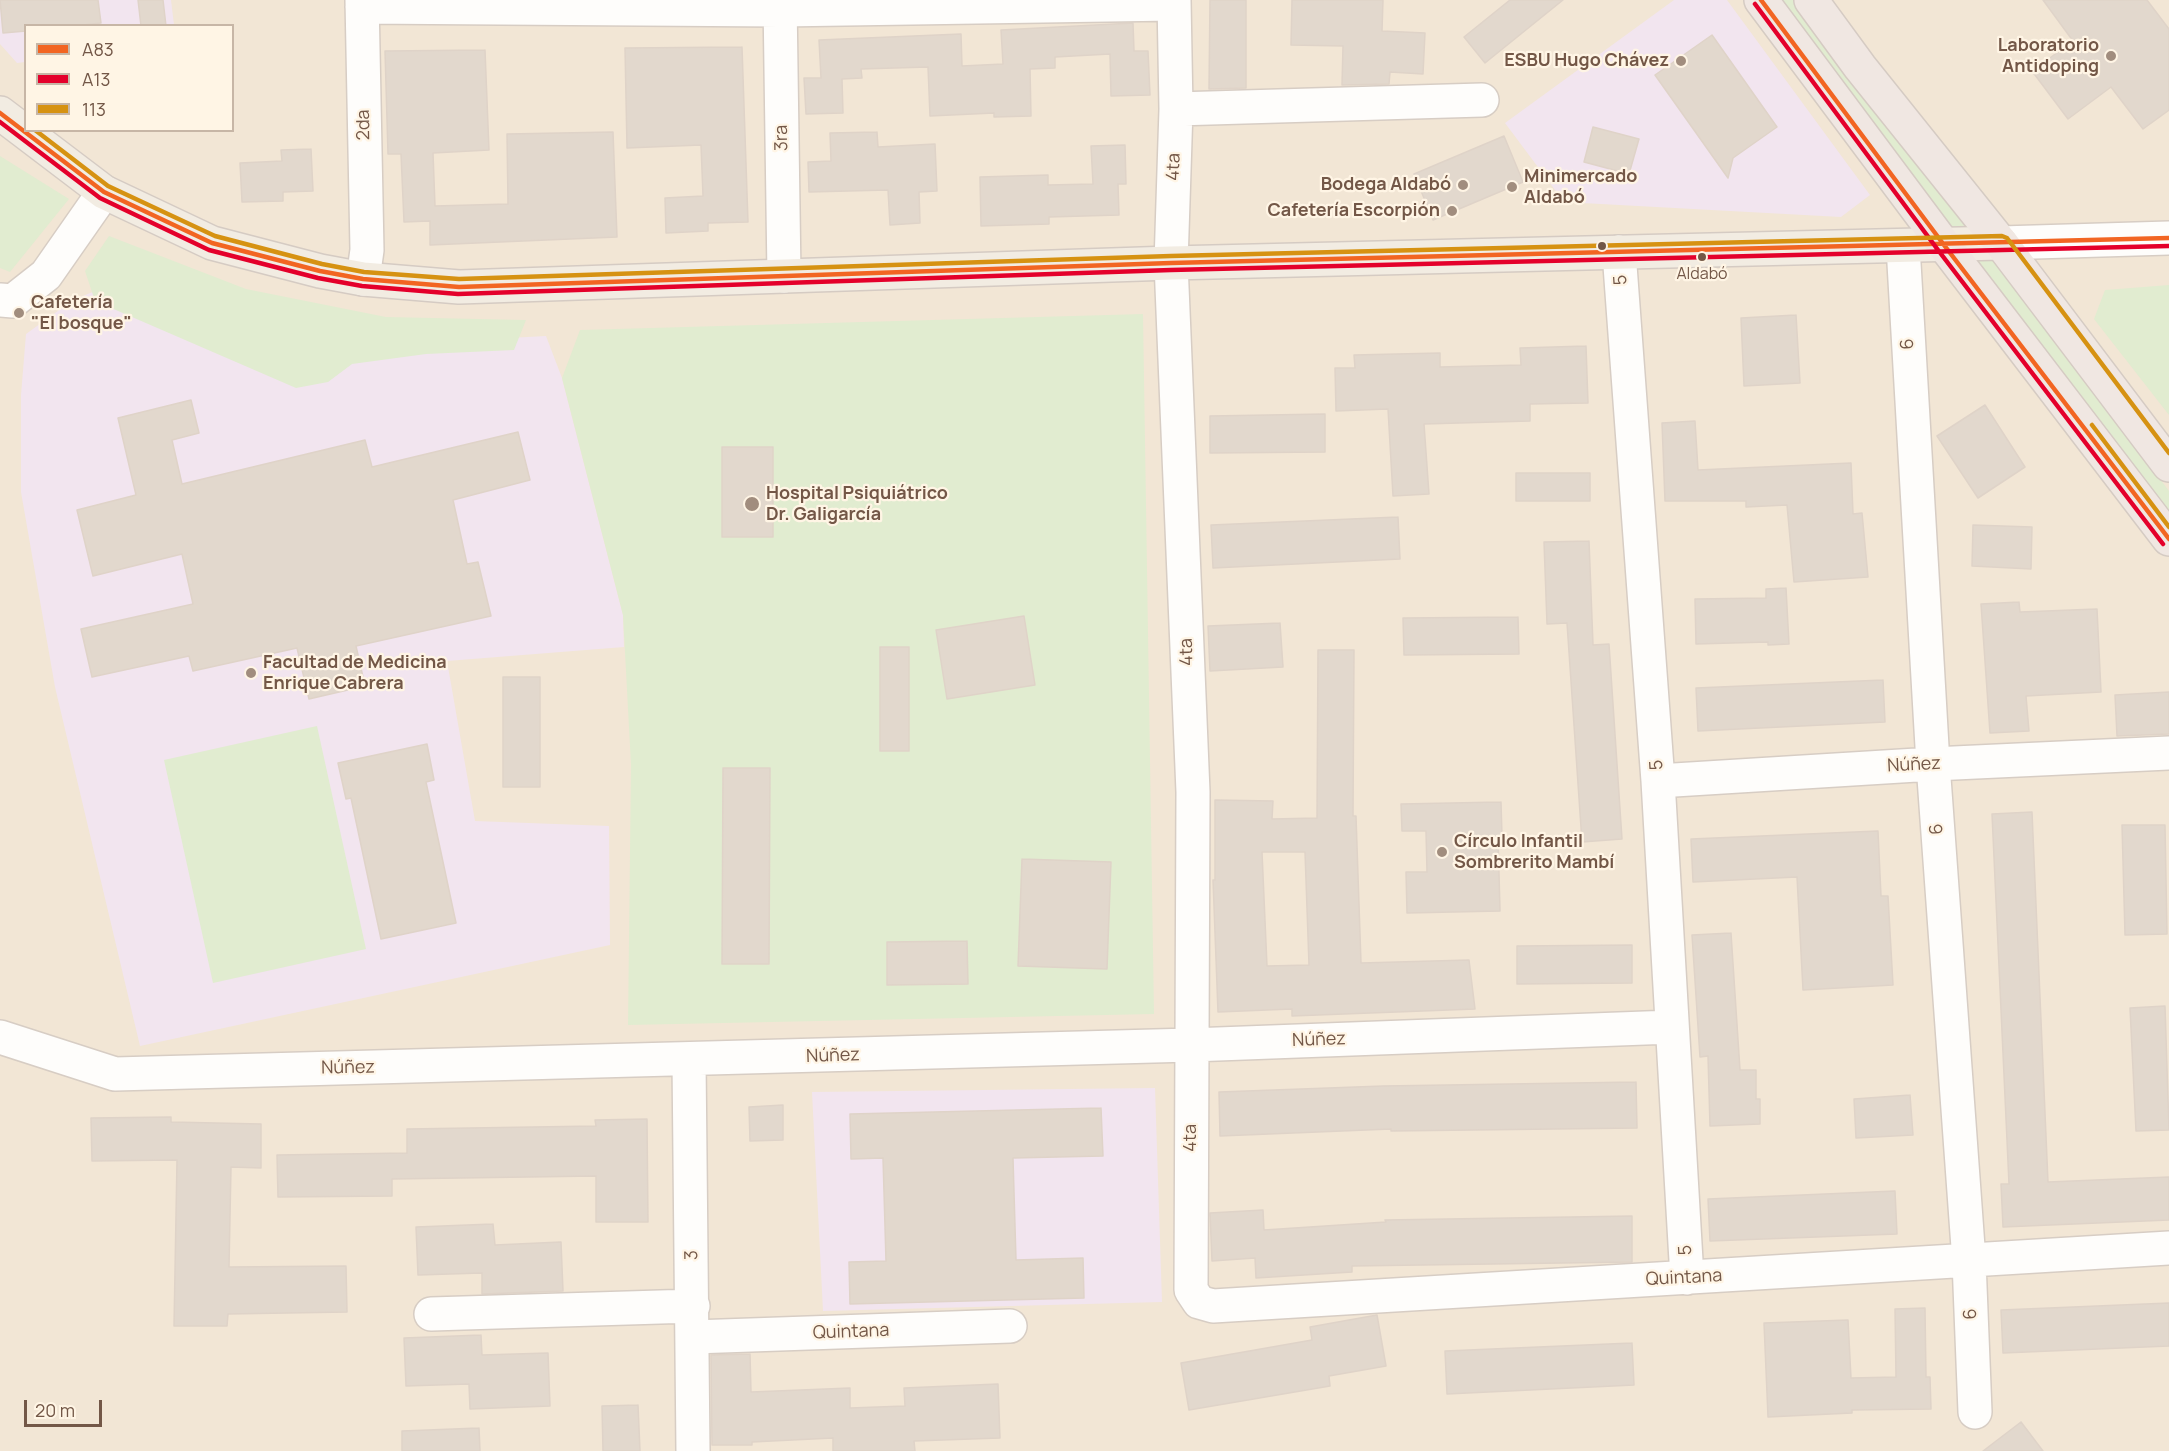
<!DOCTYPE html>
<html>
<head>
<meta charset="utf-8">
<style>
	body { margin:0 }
	#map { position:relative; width:2169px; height:1451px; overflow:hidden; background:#f6f0e5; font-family:Manrope,sans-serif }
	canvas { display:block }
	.legend { position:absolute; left:24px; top:24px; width:210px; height:108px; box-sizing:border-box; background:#fff5e5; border:2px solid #c7b6a6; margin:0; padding:8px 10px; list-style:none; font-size:18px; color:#735747 }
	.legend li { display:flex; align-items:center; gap:12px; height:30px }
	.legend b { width:30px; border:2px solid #c7b6a6 }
	.scale { position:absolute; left:24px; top:1400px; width:78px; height:27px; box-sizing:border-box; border:3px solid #735747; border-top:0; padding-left:8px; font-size:18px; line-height:21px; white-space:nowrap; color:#735747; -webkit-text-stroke:4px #fff5e5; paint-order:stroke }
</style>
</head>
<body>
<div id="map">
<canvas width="2169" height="1451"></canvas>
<ul class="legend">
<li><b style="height:8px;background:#f26522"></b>A83</li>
<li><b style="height:8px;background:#e4002b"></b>A13</li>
<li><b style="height:8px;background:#d69212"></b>113</li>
</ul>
<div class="scale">20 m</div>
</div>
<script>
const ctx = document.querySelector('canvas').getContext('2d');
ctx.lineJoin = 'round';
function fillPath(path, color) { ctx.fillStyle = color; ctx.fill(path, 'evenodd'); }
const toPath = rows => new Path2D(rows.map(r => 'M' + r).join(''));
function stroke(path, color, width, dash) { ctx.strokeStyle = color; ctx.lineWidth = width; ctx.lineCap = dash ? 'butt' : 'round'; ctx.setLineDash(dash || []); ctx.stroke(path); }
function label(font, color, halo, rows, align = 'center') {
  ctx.font = font + ' Manrope,sans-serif'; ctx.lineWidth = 4.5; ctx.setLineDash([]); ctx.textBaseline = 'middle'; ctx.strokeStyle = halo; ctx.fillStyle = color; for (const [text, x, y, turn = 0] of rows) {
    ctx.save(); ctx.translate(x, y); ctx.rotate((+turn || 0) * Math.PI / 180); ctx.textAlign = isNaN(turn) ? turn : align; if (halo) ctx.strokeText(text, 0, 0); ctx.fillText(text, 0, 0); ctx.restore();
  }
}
const residential = toPath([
	[0,0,2169,0,2169,1451,0,1451],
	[26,26,232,26,232,130,26,130]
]);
const education = toPath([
	[0,0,171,0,174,25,26,26,25,62,17,63,0,44],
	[1674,0,1727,0,1870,195,1841,217,1564,202,1505,123],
	[110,285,269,351,546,336,562,378,623,615,624,647,447,661,475,821,609,826,610,945,140,1046,55,687,21,492,21,395,26,334,73,300],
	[1155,1088,1162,1302,823,1311,812,1092]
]);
const green = toPath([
	[1781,0,1799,0,1971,229,1951,228],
	[0,156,69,199,10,272,0,268],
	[109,236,246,289,386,317,526,320,514,350,426,354,352,364,328,382,296,388,95,301,85,271],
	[1974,259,1994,259,2169,491,2169,517],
	[2169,285,2169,415,2094,319,2105,290],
	[1143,314,1154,1014,628,1025,631,765,623,615,562,378,580,330],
	[317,726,366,949,213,983,164,760]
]);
const building = toPath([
	[0,0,98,0,101,23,74,26,26,26,26,31,3,33,0,0],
	[138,0,163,0,166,26,141,26,138,0],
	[1210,0,1246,0,1246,88,1209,89,1210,0],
	[1292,0,1383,0,1382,31,1425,33,1423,74,1390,72,1389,84,1342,85,1343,46,1291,45,1292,0],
	[1510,0,1563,0,1485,63,1464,37,1510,0],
	[2043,0,2147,0,2169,29,2169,110,2143,129,2111,87,2068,119,2032,71,2073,41,2043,0],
	[1133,23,1134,51,1148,51,1150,95,1111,96,1110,54,1055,57,1055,68,1030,69,1031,116,994,117,994,113,930,116,928,67,861,69,862,78,842,79,843,113,806,114,804,78,821,78,819,40,961,34,962,66,1003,64,1001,30,1133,23],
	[1712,35,1777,127,1733,158,1728,178,1655,75,1712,35],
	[742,47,748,222,708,223,708,231,666,233,665,198,703,196,701,145,627,148,625,48,742,47],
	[485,50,489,150,433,153,435,206,508,204,507,134,613,132,617,237,430,245,430,221,404,222,401,154,388,154,385,51,485,50],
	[1593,127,1639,139,1629,174,1584,162,1593,127],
	[877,132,878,147,935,144,937,191,919,192,920,223,890,225,888,190,809,192,808,162,831,161,830,133,877,132],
	[1504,136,1523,182,1433,220,1414,174,1504,136],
	[1125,145,1126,184,1118,184,1119,215,1049,217,1049,224,981,226,980,177,1048,175,1048,185,1093,184,1091,146,1125,145],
	[311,149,313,191,283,192,283,201,242,202,240,163,282,161,281,150,311,149],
	[1796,315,1800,383,1744,386,1741,318,1796,315],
	[1586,346,1588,403,1530,404,1530,421,1424,424,1429,494,1393,496,1388,409,1336,411,1335,368,1355,368,1354,355,1440,353,1440,367,1521,365,1520,348,1586,346],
	[191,400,199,433,172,440,182,484,365,440,372,467,518,432,530,480,453,500,467,564,478,562,491,616,356,646,365,686,309,699,297,648,193,671,189,656,92,677,81,629,193,604,182,554,93,576,77,510,136,495,118,418,191,400],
	[1985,405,2025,467,1978,498,1937,436,1985,405],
	[1325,414,1325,452,1210,453,1210,416,1325,414],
	[1695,421,1698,470,1851,463,1853,514,1862,513,1868,577,1794,582,1787,505,1746,507,1746,501,1665,501,1662,423,1695,421],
	[722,447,773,447,773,537,722,537,722,447],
	[1516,473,1590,473,1590,501,1516,501,1516,473],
	[1398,517,1400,559,1213,568,1211,525,1398,517],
	[1973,525,2032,527,2031,569,1972,566,1973,525],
	[1589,541,1593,645,1609,644,1622,839,1582,842,1567,623,1547,624,1544,542,1589,541],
	[1786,588,1789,644,1768,645,1768,642,1696,644,1695,599,1766,598,1766,589,1786,588],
	[2019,602,2020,612,2097,609,2101,692,2026,696,2029,731,1990,733,1981,604,2019,602],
	[1024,616,1035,685,947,699,936,630,1024,616],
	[1518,617,1519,654,1404,655,1403,618,1518,617],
	[1280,623,1283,667,1210,671,1208,626,1280,623],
	[880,647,909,647,909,751,880,751,880,647],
	[1318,650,1354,650,1353,816,1356,816,1361,963,1469,960,1475,1009,1292,1016,1292,1009,1218,1012,1213,880,1215,880,1215,800,1273,801,1272,819,1317,818,1318,650],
	[1262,852,1305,852,1309,965,1267,966,1262,852],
	[503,677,540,677,540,787,503,787,503,677],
	[1883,680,1885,722,1698,731,1696,688,1883,680],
	[2169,692,2169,734,2117,736,2115,695,2169,692],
	[427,744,434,780,426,782,456,923,381,939,351,798,346,799,338,763,427,744],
	[723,768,770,768,769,964,722,964,723,768],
	[1501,802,1502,836,1498,836,1500,911,1407,913,1406,872,1427,872,1426,831,1402,831,1401,804,1501,802],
	[2032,812,2048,1182,2169,1177,2169,1220,2003,1227,2001,1184,2009,1184,1992,814,2032,812],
	[2122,825,2165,825,2167,934,2125,935,2122,825],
	[1878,831,1881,896,1888,896,1893,985,1803,990,1797,877,1693,882,1691,839,1878,831],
	[1022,859,1111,862,1107,969,1018,966,1022,859],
	[1731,933,1740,1070,1756,1070,1756,1099,1760,1099,1760,1124,1710,1126,1708,1056,1700,1057,1692,935,1731,933],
	[967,941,968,984,887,985,887,942,967,941],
	[1632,945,1632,983,1517,984,1517,946,1632,945],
	[2165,1006,2169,1130,2136,1131,2130,1008,2165,1006],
	[1636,1082,1637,1128,1391,1131,1391,1129,1220,1136,1219,1092,1383,1086,1636,1082],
	[1910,1095,1913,1135,1856,1138,1854,1099,1910,1095],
	[783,1105,783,1140,750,1141,749,1107,783,1105],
	[1101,1108,1103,1156,1013,1158,1016,1260,1083,1258,1084,1298,850,1304,849,1262,886,1261,883,1158,851,1159,850,1114,1101,1108],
	[171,1117,171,1122,261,1124,261,1168,231,1167,229,1267,346,1266,347,1312,228,1314,227,1326,174,1326,177,1160,92,1161,91,1118,171,1117],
	[647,1119,648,1222,596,1222,596,1176,392,1179,392,1196,278,1197,277,1155,407,1153,407,1129,596,1126,595,1120,647,1119],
	[1895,1191,1897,1234,1710,1241,1708,1199,1895,1191],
	[1263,1210,1264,1230,1386,1222,1385,1220,1632,1216,1632,1262,1352,1266,1352,1272,1256,1278,1255,1258,1212,1261,1210,1213,1263,1210],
	[493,1224,495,1245,561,1242,563,1291,482,1294,482,1273,418,1275,416,1227,493,1224],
	[2169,1303,2169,1346,2003,1353,2001,1310,2169,1303],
	[1925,1308,1926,1377,1930,1377,1931,1409,1852,1410,1852,1413,1768,1417,1764,1323,1848,1320,1851,1378,1896,1377,1895,1309,1925,1308],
	[1377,1315,1386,1366,1329,1376,1330,1386,1189,1410,1181,1363,1312,1340,1310,1327,1377,1315],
	[481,1335,482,1355,548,1353,550,1406,470,1409,469,1384,406,1386,404,1338,481,1335],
	[1632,1343,1634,1385,1447,1394,1445,1351,1632,1343],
	[750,1354,751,1392,850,1388,850,1408,905,1406,904,1388,998,1384,1000,1438,914,1441,915,1451,833,1451,833,1438,752,1442,752,1445,712,1445,711,1355,750,1354],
	[638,1405,640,1451,603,1451,602,1406,638,1405],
	[2021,1422,2043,1451,1983,1451,2021,1422],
	[479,1428,480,1451,402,1451,402,1431,479,1428]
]);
const minor = toPath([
	[362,0,367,250,363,279],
	[780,0,784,276],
	[1174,0,1176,109,1171,263,1193,792,1191,1290,1199,1302,1213,1306,2169,1248],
	[362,7,780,10,1174,4],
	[1176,109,1482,100],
	[2001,243,2169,238],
	[1903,246,1933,764,1969,1261,1975,1412],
	[1619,252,1658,781,1687,1278],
	[0,300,13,301,46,275,104,192],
	[1658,781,1933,764,2169,753],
	[0,1037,115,1074,1191,1045,1672,1027],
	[689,1060,693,1451],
	[431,1314,693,1306],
	[693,1337,1010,1326]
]);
const major = toPath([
	[0,113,104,192,212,243,320,271,363,279,459,287,1171,263,2001,243]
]);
const highway = toPath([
	[1761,0,1944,245,2169,539],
	[1811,0,1860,67,2001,243,2169,465]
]);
const bus1 = toPath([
	[1761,0,1944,245,2169,539],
	[0,113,104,192,212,243,320,271,363,279,459,287,1171,263,2169,238]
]);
const bus2 = toPath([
	[1755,4,1938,250,2163,544],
	[0,122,100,198,209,250,318,278,362,286,458,294,1171,270,2169,246]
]);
const bus3 = toPath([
	[35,130,108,186,215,236,322,264,364,272,459,279,1171,256,2002,236,2007,238,2169,453],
	[2092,425,2169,527]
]);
const markers = [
	[2111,56,6,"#a18d7e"],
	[1681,61,6,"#a18d7e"],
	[1463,185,6,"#a18d7e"],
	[1512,187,6,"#a18d7e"],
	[1452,211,6,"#a18d7e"],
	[1602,246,5,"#735747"],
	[1702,257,5,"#735747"],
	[19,313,6,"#a18d7e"],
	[752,504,8,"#a18d7e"],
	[251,673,6,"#a18d7e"],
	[1442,852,6,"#a18d7e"]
];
const busNames = [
	["Aldabó",1702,275]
];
const poiNames = [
	["Laboratorio",2099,46,"right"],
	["Antidoping",2099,67,"right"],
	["ESBU Hugo Chávez",1669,61,"right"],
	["Minimercado",1524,177],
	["Aldabó",1524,198],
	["Bodega Aldabó",1451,185,"right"],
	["Cafetería Escorpión",1440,211,"right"],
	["Cafetería",31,303],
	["\"El bosque\"",31,324],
	["Hospital Psiquiátrico",766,494],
	["Dr. Galigarcía",766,515],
	["Facultad de Medicina",263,663],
	["Enrique Cabrera",263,684],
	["Círculo Infantil",1454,842],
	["Sombrerito Mambí",1454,863]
];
const streetNames = [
	["2da",364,125,-91],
	["3ra",782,138,-91],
	["4ta",1174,167,-88],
	["5",1621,280,-94],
	["6",1908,344,-93],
	["4ta",1187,652,-92],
	["5",1657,765,-94],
	["Núñez",1914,765,-3],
	["6",1937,829,-94],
	["Núñez",1319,1040,-2],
	["Núñez",833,1056,-2],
	["Núñez",348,1068,-1],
	["4ta",1191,1138,-90],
	["5",1686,1250,-93],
	["3",692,1255,-91],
	["Quintana",1684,1278,-3],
	["6",1971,1314,-93],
	["Quintana",851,1332,-2]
];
fillPath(residential, '#f2e6d5');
fillPath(education, '#f2e5ef');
fillPath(green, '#e1ecd0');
fillPath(building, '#e2d8cd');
stroke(building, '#dfd3c8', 1.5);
stroke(minor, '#d7cdc4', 36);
stroke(major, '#d5cbc3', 36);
stroke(highway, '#d5cbc3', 36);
stroke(minor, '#fefdfb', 33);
stroke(major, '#f2ece2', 33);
stroke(highway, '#f0e7e2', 33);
stroke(bus1, '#f26522', 4.5);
stroke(bus2, '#e4002b', 4.5);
stroke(bus3, '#d69212', 4.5);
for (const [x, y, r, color] of markers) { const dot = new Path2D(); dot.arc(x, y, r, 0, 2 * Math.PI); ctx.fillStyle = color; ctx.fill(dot); stroke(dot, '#fff5e5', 2); }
label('16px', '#735747', '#fff5e5', busNames);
label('bold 18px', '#735747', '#fff5e5', poiNames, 'left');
label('18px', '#735747', '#fff5e5', streetNames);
</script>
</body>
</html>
